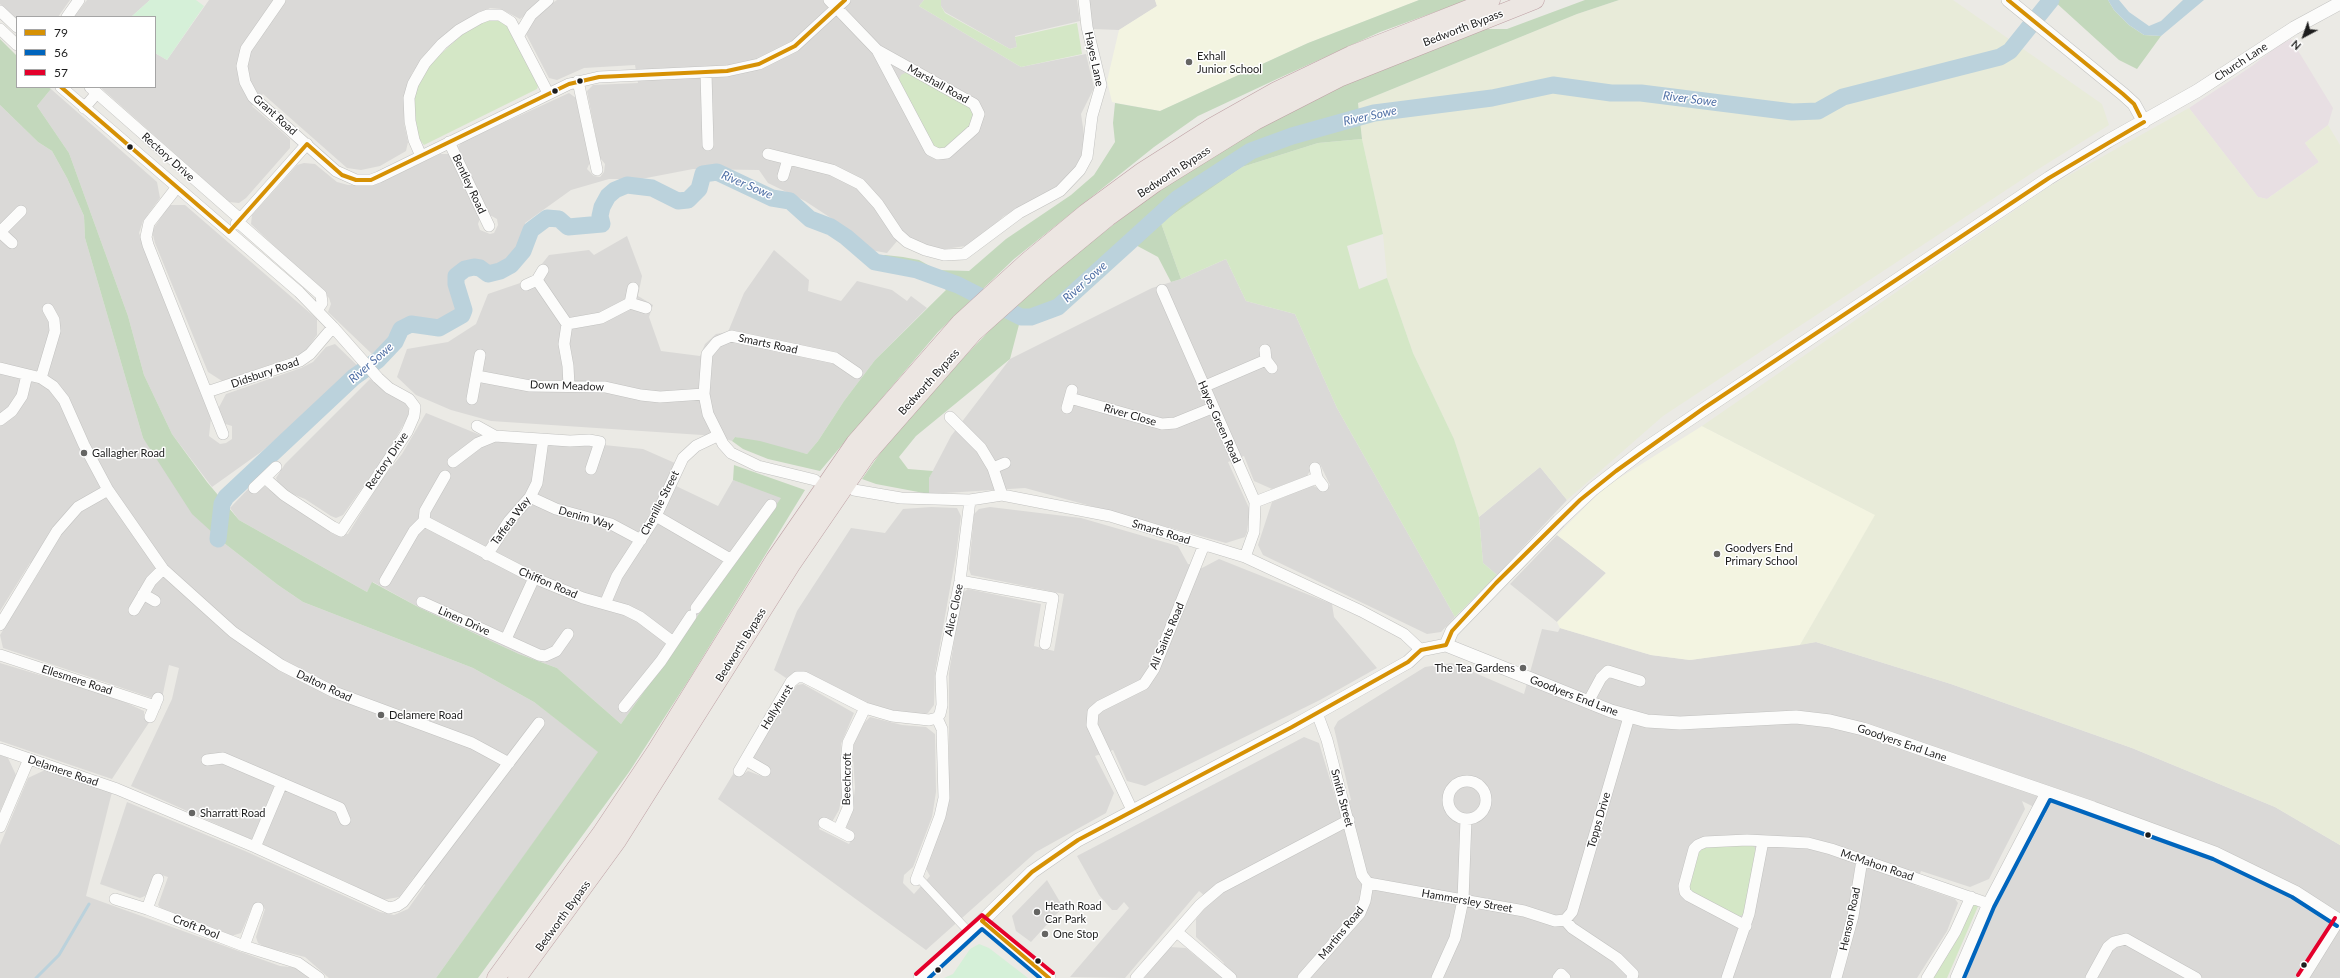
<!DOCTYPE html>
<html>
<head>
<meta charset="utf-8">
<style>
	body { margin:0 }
	#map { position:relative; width:2340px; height:978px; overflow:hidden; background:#ebeae5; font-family:Lato,sans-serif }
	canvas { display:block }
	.legend { position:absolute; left:16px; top:16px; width:140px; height:72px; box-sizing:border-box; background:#fff; border:1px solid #a5a5a5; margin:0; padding:5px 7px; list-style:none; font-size:12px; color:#1d1d1d }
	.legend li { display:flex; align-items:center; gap:8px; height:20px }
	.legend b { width:20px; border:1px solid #a5a5a5 }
	.north { position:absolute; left:2284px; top:16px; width:40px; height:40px; -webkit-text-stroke:3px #fff; paint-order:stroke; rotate:221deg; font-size:11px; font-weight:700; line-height:16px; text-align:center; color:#1d1d1d }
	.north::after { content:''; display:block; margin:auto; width:14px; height:18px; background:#1d1d1d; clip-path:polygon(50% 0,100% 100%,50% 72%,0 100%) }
</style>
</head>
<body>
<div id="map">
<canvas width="2340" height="978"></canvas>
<ul class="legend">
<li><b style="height:5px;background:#d69104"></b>79</li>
<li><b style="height:5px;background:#0065bd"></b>56</li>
<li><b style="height:5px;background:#e4002b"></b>57</li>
</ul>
<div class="north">N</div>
</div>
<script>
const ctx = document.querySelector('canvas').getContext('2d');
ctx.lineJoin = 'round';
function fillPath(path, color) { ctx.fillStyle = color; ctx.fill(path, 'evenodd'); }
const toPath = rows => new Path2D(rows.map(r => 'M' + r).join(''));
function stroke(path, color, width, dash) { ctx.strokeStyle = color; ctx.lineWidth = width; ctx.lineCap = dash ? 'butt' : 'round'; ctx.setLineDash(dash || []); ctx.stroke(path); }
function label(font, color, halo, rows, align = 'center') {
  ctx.font = font + ' Lato,sans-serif'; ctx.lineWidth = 3; ctx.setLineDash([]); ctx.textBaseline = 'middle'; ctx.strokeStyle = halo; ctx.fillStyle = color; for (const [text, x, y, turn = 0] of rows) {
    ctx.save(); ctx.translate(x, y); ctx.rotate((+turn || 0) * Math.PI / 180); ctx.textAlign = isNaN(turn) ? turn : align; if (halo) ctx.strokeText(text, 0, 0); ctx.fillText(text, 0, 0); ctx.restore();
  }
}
const residential = toPath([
	[0,0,70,0,58,17,17,17,17,20,0,4],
	[87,0,150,0,131,17,74,17],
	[209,0,544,0,520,19,501,9,490,8,445,34,425,55,412,73,405,101,404,123,408,142,406,151,380,166,361,170,347,168,263,94,252,106,290,139,290,148,246,198,239,203,229,202,100,87,155,87,155,53,167,60],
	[557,0,924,0,919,6,1021,67,1086,54,1094,88,1081,114,1085,141,1082,158,1076,171,1047,196,1004,216,972,245,945,249,920,245,903,234,887,253,870,250,840,224,805,201,768,183,759,170,693,169,641,179,609,179,571,190,525,223,527,233,514,258,491,267,473,260,449,279,452,293,459,308,441,323,411,317,389,335,386,343,372,354,328,312,331,304,329,298,251,224,252,215,297,165,304,163,315,164,337,182,348,185,371,186,440,154,449,154,453,158,480,218,478,224,480,230,490,234,494,233,498,225,497,219,488,214,458,147,462,142,569,93,576,98,590,162,587,169,594,176,600,177,604,172,605,164,600,158,587,91,593,85,638,83,635,65,584,68,557,80,549,78,526,34,529,23,542,10],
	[941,0,1077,0,1080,21,1015,36,1017,47,1010,49,945,12,941,6],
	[1087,0,1155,0,1157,6,1119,30,1093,29],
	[51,89,157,182,160,198,143,221,139,233,211,418,209,436,220,444,226,443,232,439,232,426,222,423,217,411,226,394,301,368,313,362,326,347,335,344,360,368,261,452,212,487,172,434,144,375,128,316,69,153,37,106],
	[0,105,38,142,52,151,67,178,84,216,85,238,143,438,224,543,278,585,303,602,473,668,534,702,599,752,436,978,329,978,305,957,265,947,258,943,256,937,265,909,253,905,241,933,228,937,162,910,158,905,168,877,155,873,149,890,145,896,140,898,100,884,127,802,245,851,380,912,394,915,408,909,425,885,414,877,399,897,382,900,349,883,131,786,172,699,179,668,169,665,162,698,156,696,152,698,3,648,0,635,41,569,30,563,0,611],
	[169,205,185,205,317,319,317,335,304,353,222,381,208,372,155,243,152,231],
	[627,236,642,276,638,296,653,305,649,317,661,351,700,356,705,344,716,334,728,332,744,293,774,250,809,280,808,291,841,301,857,281,892,290,907,301,911,296,927,308,875,360,844,401,818,441,807,454,735,437,732,441,717,436,491,421,451,410,416,395,397,377,407,349,448,342,476,324,488,294,529,280,549,255,589,250,594,255],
	[1226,259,1246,301,1295,314,1337,408,1455,617,1441,632,1427,634,1263,555,1258,545,1272,502,1312,485,1319,489,1330,485,1320,464,1311,469,1307,476,1272,489,1254,481,1244,456,1228,462,1250,510,1247,532,1245,537,1226,543,1025,488,929,494,929,478,951,436,1010,359,1152,288,1181,279],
	[370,379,408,404,409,415,387,453,343,515,336,518,331,516,305,499,290,493,278,483,276,478,285,464],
	[426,413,495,441,594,444,643,449,684,467,676,486,718,506,733,480,782,497,621,724,557,668,519,654,420,608,373,582,367,592,239,520,230,508,251,486,264,486,327,530,336,535,348,534,382,479,402,454],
	[1540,467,1567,500,1497,575,1483,563,1479,517],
	[931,507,957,508,961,516,956,555,935,672,934,705,928,713,922,715,882,711,797,672,786,678,774,670,797,611,851,528,885,533,903,509],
	[990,507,1081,518,1178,546,1188,564,1202,568,1219,559,1332,604,1334,617,1377,668,1320,700,1145,786,1127,781,1113,750,1095,756,1114,793,1106,813,1036,852,926,950,718,799,735,771,742,775,748,771,764,777,767,771,752,760,752,752,797,685,803,684,854,713,841,744,840,771,843,791,839,810,832,822,823,820,819,829,849,844,854,834,846,828,853,804,855,788,853,758,854,743,864,723,870,717,902,725,926,727,935,734,936,792,932,817,913,867,904,875,903,883,914,894,930,876,925,867,949,802,949,673,962,593,968,589,1041,604,1034,646,1054,651,1064,594,971,575,969,569,974,514,979,509],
	[1557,535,1606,573,1557,622,1510,584],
	[1560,628,1651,655,1690,660,1816,642,1951,684,2132,748,2275,807,2340,845,2340,978,1966,978,1994,911,2046,813,2022,801,2025,809,1989,879,1970,887,1921,871,1915,885,1955,899,1958,903,1947,931,1917,978,1144,978,1170,947,1186,948,1216,973,1224,963,1196,937,1196,919,1211,901,1199,891,1125,978,1070,977,1129,908,1124,902,1117,910,1112,910,1099,895,1077,856,1304,737,1319,743,1337,803,1351,800,1334,728,1338,721,1425,667,1452,663,1524,694,1542,629,1558,632],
	[0,663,116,698,144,711,144,718,150,721,112,779,0,741],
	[0,755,8,758,16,775,0,811],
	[45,770,112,792,86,896,280,966,299,968,311,978,0,978,0,845,28,778],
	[1047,880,1063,907,1031,942,1016,931,1012,916]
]);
const industrial = toPath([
	[2291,39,2333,108,2328,125,2305,143,2319,162,2267,199,2258,197,2189,108,2252,66,2279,45]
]);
const education = toPath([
	[1155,0,1419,0,1308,43,1160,111,1112,102,1107,81,1119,30,1157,6],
	[1702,426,1876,515,1800,645,1690,660,1651,655,1560,628,1557,622,1606,573,1557,535,1605,487]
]);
const farmland = toPath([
	[1619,0,1953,0,2102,104,2109,125,2032,173,1663,416,1567,500,1540,467,1479,517,1454,439,1413,353,1387,278,1383,234,1362,139,1358,103,1577,14],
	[2189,108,2258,197,2267,199,2319,162,2305,143,2328,125,2340,145,2340,845,2275,807,2132,748,1951,684,1816,642,1800,645,1875,515,1702,426,2050,186]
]);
const grass = toPath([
	[924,0,941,0,941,6,945,13,1010,49,1017,47,1015,37,1077,23,1082,54,1021,67,919,6],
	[495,18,507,23,539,83,537,89,424,145,417,136,412,107,416,90,424,74,434,60,463,34,479,25,481,21],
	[907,72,970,107,974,114,973,124,951,146,942,150,933,147,899,80,901,75],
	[1362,139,1383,234,1347,246,1359,289,1387,278,1413,353,1454,439,1479,517,1483,563,1497,575,1455,617,1337,408,1295,314,1246,301,1226,259,1181,279,1161,223,1242,167,1318,143],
	[1753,845,1756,850,1746,909,1743,915,1739,916,1694,894,1689,889,1697,852,1700,847],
	[1974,902,1979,904,1947,978,1931,978]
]);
const forest = toPath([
	[1419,0,1468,0,1380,32,1277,79,1198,116,1154,147,1014,259,938,332,820,471,768,459,743,449,732,441,735,437,760,441,807,454,818,441,844,401,875,360,946,290,938,282,920,273,882,269,879,258,885,255,903,257,919,260,937,270,969,271,1006,239,1071,195,1094,175,1115,142,1113,123,1115,103,1160,111,1308,43],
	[1585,0,1619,0,1577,14,1358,103,1362,139,1318,143,1242,167,1161,223,1181,279,1171,282,1158,257,1130,242,1058,307,1031,317,1021,317,1010,359,916,436,899,457,908,469,933,471,929,478,929,494,876,484,862,479,904,419,996,324,1068,260,1161,188,1224,147,1361,74,1486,29,1507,29],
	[2053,0,2108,0,2114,10,2129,25,2144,35,2161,36,2137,69,2119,60],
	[0,39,17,56,17,87,48,87,51,89,37,106,69,153,128,316,144,375,172,434,207,482,239,520,367,592,372,582,420,608,519,654,557,668,621,724,781,498,733,480,734,465,805,490,688,681,629,772,478,978,436,978,598,752,534,702,473,668,303,602,278,585,224,543,192,514,143,438,85,238,84,216,67,178,52,151,38,142,0,105]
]);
const park = toPath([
	[150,0,196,0,204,6,167,60,155,53,155,17,131,17],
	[979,944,989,948,1028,978,944,978,953,974,970,949]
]);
const water = toPath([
	[2108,0,2119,0,2129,12,2149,26,2161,21,2183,0,2204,0,2161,36,2144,35,2129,25,2114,10]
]);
const stream = toPath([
	[36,978,59,955,89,904]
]);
const river = toPath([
	[218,539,222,504,226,497,354,377,378,360,395,342,401,329,411,324,439,328,462,315,464,310,456,284,456,276,465,269,474,267,480,268,488,274,500,271,511,265,523,251,531,230,547,218,559,219,568,227,602,224,600,216,602,207,608,196,615,190,627,185,652,188,678,201,688,200,699,189,703,174,717,172,772,198,790,201,810,219,831,227,846,237,875,262,917,270,958,285,1021,317,1031,317,1058,307,1177,199,1251,151,1292,136,1374,113,1492,98,1553,85,1611,93,1641,93,1792,112,1818,111,1843,97,2000,57,2010,51,2051,0]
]);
const pedestrian = toPath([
	[917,876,970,933]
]);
const minor = toPath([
	[280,0,246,49,242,66,245,82,253,97,336,171,356,180,371,180,379,177,569,84,599,77,727,71,759,64,795,46,845,0],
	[829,0,877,50,930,150,938,154,947,153,974,129,979,114,974,104,877,50],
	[0,11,17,27],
	[67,17,79,0],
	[0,29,17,45],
	[519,35,531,15,548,0],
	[706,73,708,145],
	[578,81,597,170],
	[61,87,299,292,333,327,378,378,389,388,409,399,415,407,414,416,407,432,341,531,333,527,284,495,265,478],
	[90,87,240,219],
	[84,108,97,93],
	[449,142,489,226],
	[768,154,788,159,783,176],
	[421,156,414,140,410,121,409,98,413,84,425,63,442,44,459,30,480,18,488,15,500,15,511,22,548,93],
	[788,159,832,170,860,184,878,204,898,234,907,242,925,250,944,255,964,254,1019,213,1060,191,1080,170,1087,157,1092,116,1101,85,1087,27,1084,0],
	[177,187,149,223,146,237,148,245,223,434],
	[238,222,321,295,322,303,317,310],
	[236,224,307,144],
	[0,232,21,211],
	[0,232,12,243],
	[537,280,567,324,564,344,568,366,569,386],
	[526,285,537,280,543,270],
	[1162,290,1255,502,1254,532,1245,557],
	[630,303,646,308],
	[567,324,601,318,630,303,633,288],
	[1265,350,1266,360,1272,368],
	[0,368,41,378,53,386,64,400,84,445,108,490,163,569,233,632,281,665,334,692,472,743,509,763],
	[477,376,530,386,605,387,641,395,660,397,704,394],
	[41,378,55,331,54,320,48,309],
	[1203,387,1266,360],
	[207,392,300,361,310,354,333,327],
	[1070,398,1162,424,1175,423,1212,408],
	[472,399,480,355],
	[1067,408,1072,390],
	[950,417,981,448,993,468,1002,495],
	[0,420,12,411,22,396,27,375],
	[477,426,495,436],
	[453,462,478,443,495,436,570,441,589,440,600,442,591,469],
	[993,468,1005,463],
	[1315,468,1317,478,1323,486],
	[815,480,758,466,731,453,723,444,708,414,704,394,707,354,717,342,731,336,835,358,857,373],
	[254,488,276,467],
	[854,490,901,498,970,500,1002,495,1110,516,1245,557,1361,611,1404,634,1421,650],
	[530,497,556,509,611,524,641,540],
	[1255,502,1317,478],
	[656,516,730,559],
	[424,521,534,578,583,598,626,610,640,617,673,642],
	[487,555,509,521,530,497,537,483,543,440],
	[385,581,414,531,424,521,425,511,445,476],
	[960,581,1053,598,1045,644],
	[143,594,155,601],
	[422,602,539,655,545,656,556,651,568,634],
	[605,604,617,576,656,516,683,458,696,446,717,436],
	[696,608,771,505],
	[134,610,151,581,163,569],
	[0,625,57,531,78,507,108,490],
	[506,639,534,578],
	[0,655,155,706],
	[1588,702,1601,678,1608,671,1640,681],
	[624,707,661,661,691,616],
	[1317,713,1327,740,1362,875,1368,883],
	[150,717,158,698],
	[0,749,117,789,255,847,389,908,397,906,403,902,539,723],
	[207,760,223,758,340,808,345,820],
	[746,760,765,771],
	[739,771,791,682,797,677,804,677,865,708,892,716,929,720,937,718],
	'1448 800a19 19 0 1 1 38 0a19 19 0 1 1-38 0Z',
	[1132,810,1092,725,1093,712,1100,706,1144,684,1154,669,1204,545],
	[824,823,849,836],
	[0,827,29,759],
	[839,829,848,808,846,764,848,743,865,708],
	[255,847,282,783],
	[916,880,940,816,944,798,942,729,937,718,940,714,942,705,941,676,960,581,970,500],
	[1368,883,1524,911,1555,921,1565,920,1572,912,1629,717],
	[115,899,147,909,244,946,298,963,319,978],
	[147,909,158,879],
	[1565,920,1572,928,1617,958,1633,974,1632,978],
	[1746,926,1689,896,1685,892,1684,886,1694,849,1698,845,1705,842,1747,840,1808,843,1831,849,1989,904],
	[1177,932,1231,978],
	[244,946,258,908],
	[1136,978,1200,905,1220,888,1349,820],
	[1303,978,1360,913,1365,901,1368,883],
	[1437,978,1455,938,1463,900,1466,819],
	[1558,978,1561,974,1565,978],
	[1727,978,1749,914,1763,841],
	[1836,978,1853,916,1862,860],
	[1927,978,1955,932,1971,897],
	[2091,978,2108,947,2114,942,2126,939,2196,978],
	[2303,978,2339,920]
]);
const tertiary = toPath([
	[2008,0,2123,94,2134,104,2144,122],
	[1446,645,1452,631,1559,521,1593,489,1642,451,2049,178,2108,141,2197,91,2294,28,2340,3],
	[1446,645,1611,711,1647,721,1680,723,1796,717,1830,721,1863,729,2093,808,2215,853,2295,892,2340,921],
	[982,921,1049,978],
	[920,978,962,941,1032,872,1078,840,1292,727,1408,662,1421,650,1446,645],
	[1957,978,1989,904,2047,793]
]);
const trunk = toPath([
	[496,978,602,832,656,751,775,559,855,443,960,323,1028,261,1086,213,1143,171,1212,127,1276,91,1351,55,1491,0],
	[517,978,617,841,791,565,867,454,973,333,1040,273,1108,217,1155,183,1255,121,1339,78,1535,0]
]);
const bus1 = toPath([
	[2008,0,2123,94,2134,104,2140,116],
	[61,87,229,232,307,144,342,175,356,180,371,180,569,84,599,77,727,71,759,64,795,46,845,0],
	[1049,978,982,921,1032,872,1078,840,1292,727,1408,662,1421,650,1446,645,1452,631,1496,583,1580,500,1616,471,1704,408,2049,178,2144,122]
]);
const bus2 = toPath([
	[929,978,982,929,1040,978],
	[1964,978,1994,907,2050,800,2213,859,2292,897,2337,926]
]);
const bus3 = toPath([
	[916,974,982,915,1053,973],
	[2298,975,2335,918]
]);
const markers = [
	[1189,62,4,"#656563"],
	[580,81,3.5,"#1d1d1d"],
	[555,91,3.5,"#1d1d1d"],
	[130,147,3.5,"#1d1d1d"],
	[84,453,4,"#656563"],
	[1717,554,4,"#656563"],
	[1523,668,4,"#656563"],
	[381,715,4,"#656563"],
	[192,813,4,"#656563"],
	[2148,835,3.5,"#1d1d1d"],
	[1037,912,4,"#656563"],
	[1045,934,4,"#656563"],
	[1038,961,3.5,"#1d1d1d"],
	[2304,965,3.5,"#1d1d1d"],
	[938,970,3.5,"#1d1d1d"]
];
const streetNames = [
	["Bedworth Bypass",1463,28,-21],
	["Hayes Lane",1094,59,78],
	["Church Lane",2241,62,-33],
	["Marshall Road",938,84,29],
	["Grant Road",275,115,42],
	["Rectory Drive",168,157,42],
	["Bedworth Bypass",1174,172,-33],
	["Bentley Road",469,184,65],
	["Smarts Road",768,344,12],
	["Didsbury Road",265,373,-19],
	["Bedworth Bypass",929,382,-48],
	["Down Meadow",567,386,2],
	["River Close",1130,415,16],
	["Hayes Green Road",1219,422,66],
	["Rectory Drive",387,461,-56],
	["Chenille Street",660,503,-63],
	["Denim Way",586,518,16],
	["Taffeta Way",511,521,-53],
	["Smarts Road",1161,532,17],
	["Chiffon Road",548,583,23],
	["Alice Close",954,610,-78],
	["Linen Drive",464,621,24],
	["All Saints Road",1167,636,-67],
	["Bedworth Bypass",741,645,-58],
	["Ellesmere Road",77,680,18],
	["Dalton Road",324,686,25],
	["Goodyers End Lane",1574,696,21],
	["Hollyhurst",777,707,-59],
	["Goodyers End Lane",1902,743,19],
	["Delamere Road",63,771,19],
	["Beechcroft",847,779,-89],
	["Smith Street",1342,798,75],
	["Topps Drive",1599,820,-74],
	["McMahon Road",1877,865,19],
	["Hammersley Street",1467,901,10],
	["Bedworth Bypass",563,916,-54],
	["Henson Road",1850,919,-78],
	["Croft Pool",196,927,21],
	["Martins Road",1341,933,-51]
];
const poiNames = [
	["Exhall",1197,56],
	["Junior School",1197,69],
	["Gallagher Road",92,453],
	["Goodyers End",1725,548],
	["Primary School",1725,561],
	["The Tea Gardens",1515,668,"right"],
	["Delamere Road",389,715],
	["Sharratt Road",200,813],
	["Heath Road",1045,906],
	["Car Park",1045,919],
	["One Stop",1053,934]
];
const waterNames = [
	["River Sowe",1690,99,7],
	["River Sowe",1370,116,-12],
	["River Sowe",747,185,23],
	["River Sowe",1085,282,-42],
	["River Sowe",371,363,-41]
];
fillPath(residential, '#dad9d7');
fillPath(industrial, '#e8dfe3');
fillPath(education, '#f3f4e1');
fillPath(farmland, '#e8ebd9');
fillPath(grass, '#d4e7c6');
fillPath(forest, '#c3d8bc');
fillPath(park, '#d5f0d8');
fillPath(water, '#bbd2dc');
stroke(stream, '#bbd2dc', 3);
stroke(river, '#bbd2dc', 17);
stroke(pedestrian, '#c2c2c0', 9);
stroke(minor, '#c2c2c0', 12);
stroke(tertiary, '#c2c2c0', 14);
stroke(trunk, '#bea0a4', 19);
stroke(pedestrian, '#fcfcfb', 8);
stroke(minor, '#fcfcfb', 11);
stroke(tertiary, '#fcfcfb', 13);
stroke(trunk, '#ece6e2', 18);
stroke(bus1, '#d69104', 4);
stroke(bus2, '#0065bd', 4);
stroke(bus3, '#e4002b', 4);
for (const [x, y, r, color] of markers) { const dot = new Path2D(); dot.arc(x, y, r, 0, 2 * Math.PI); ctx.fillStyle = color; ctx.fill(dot); stroke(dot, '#fff', 1.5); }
label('11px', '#1d1d1d', '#fff', streetNames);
label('11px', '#1d1d1d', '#fff', poiNames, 'left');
label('italic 12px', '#5070a6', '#fff', waterNames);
</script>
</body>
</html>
